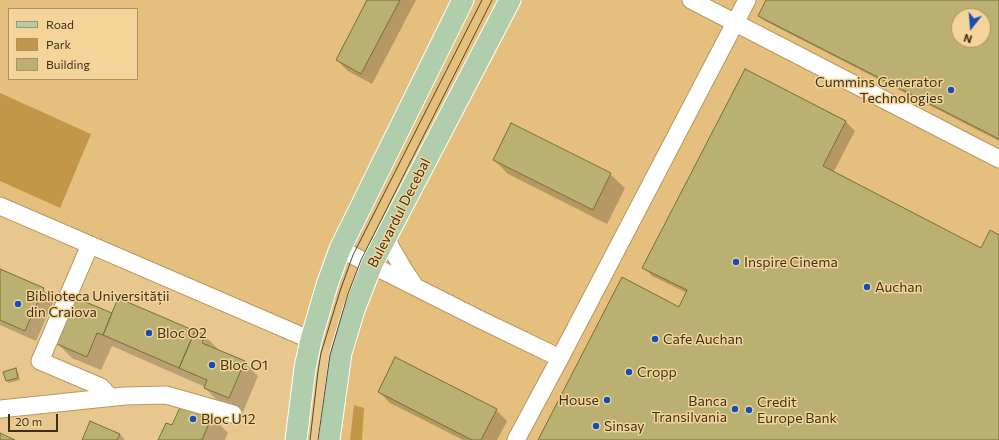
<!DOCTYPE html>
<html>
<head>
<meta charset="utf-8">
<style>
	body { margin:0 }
	#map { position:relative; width:999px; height:440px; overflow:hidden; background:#e8c78e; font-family:Commissioner,sans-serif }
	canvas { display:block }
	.legend { position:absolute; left:8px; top:8px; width:130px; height:72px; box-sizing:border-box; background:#f5d49a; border:1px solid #ab9266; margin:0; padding:5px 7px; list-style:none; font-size:12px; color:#3d3019 }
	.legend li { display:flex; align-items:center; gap:8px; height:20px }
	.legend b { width:20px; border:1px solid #ab9266 }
	.north { position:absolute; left:951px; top:8px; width:40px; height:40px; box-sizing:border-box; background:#f5d49a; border:1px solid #ab9266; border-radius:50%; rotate:197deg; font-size:11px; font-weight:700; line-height:16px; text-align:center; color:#3d3019 }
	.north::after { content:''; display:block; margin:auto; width:14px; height:18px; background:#134eba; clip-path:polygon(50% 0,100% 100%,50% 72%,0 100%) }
	.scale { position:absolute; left:8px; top:414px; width:50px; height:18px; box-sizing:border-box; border:2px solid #3d3019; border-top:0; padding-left:5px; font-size:12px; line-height:14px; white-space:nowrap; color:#3d3019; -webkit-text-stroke:3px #f5d49a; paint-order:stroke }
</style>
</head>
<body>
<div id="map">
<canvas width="999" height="440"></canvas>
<ul class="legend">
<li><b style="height:5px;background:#b0cdac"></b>Road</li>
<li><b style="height:11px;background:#c29747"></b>Park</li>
<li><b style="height:11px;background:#b9b072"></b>Building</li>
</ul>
<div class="north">N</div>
<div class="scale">20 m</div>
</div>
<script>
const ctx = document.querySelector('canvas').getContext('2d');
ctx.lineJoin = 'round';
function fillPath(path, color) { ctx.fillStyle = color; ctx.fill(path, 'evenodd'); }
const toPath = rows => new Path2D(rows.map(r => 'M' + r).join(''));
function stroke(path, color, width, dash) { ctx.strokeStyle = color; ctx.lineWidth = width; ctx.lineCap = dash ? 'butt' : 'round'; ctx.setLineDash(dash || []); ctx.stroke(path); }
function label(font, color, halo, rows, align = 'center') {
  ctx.font = font + ' Commissioner,sans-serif'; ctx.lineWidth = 3; ctx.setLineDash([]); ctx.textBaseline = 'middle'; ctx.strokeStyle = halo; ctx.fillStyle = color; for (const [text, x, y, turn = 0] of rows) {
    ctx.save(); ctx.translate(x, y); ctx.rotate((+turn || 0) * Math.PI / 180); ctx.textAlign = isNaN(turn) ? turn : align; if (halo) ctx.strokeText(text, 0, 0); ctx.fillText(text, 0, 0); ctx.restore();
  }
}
const built = toPath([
	[0,0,999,0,999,440,329,440,341,353,0,206],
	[9,9,137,9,137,79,9,79],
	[959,16,983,16,983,40,959,40]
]);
const green = toPath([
	[0,93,91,134,60,208,0,181],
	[354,405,364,408,362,440,350,440]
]);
const shadow = toPath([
	[368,0,416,0,372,84,348,71,337,60],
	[767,0,999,0,999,141,765,21,759,16],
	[959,16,983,16,983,40,959,40],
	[746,70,846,122,855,131,833,173,981,249,999,236,999,440,539,440,679,308,687,293,652,276,644,267],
	[494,160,610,174,625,188,607,224,508,174],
	[0,270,43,289,54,300,36,341,0,325],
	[112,314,205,336,219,350,244,362,258,376,243,412,219,402,205,388,205,387,112,346,101,370,72,358,58,344],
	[15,369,18,372,20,380,9,383,7,381],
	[379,392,496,410,507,421,497,440,463,440,390,403],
	[212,417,228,433,225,440,159,440,173,427],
	[120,434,125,440,83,440]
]);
const building = toPath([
	[367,0,400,0,361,74,336,60,367,0],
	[766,0,999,0,999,139,758,16,766,0],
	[959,16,983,16,983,40,959,40,959,16],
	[745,69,846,121,823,166,981,248,990,230,999,235,999,440,538,440,622,277,679,307,687,290,642,268,745,69],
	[511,123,611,173,593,210,493,160,511,123],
	[0,269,44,288,25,331,0,320,0,269],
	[76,298,112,313,103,335,97,333,87,357,57,344,76,298],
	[118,298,195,331,179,368,103,335,118,298],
	[195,331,205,335,202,343,245,361,229,398,204,388,207,380,179,368,195,331],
	[395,357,497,409,481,440,472,440,378,392,395,357],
	[16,368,18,378,6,381,3,372,16,368],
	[182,403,212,416,202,440,158,440,166,423,172,425,182,403],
	[90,421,120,434,117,440,82,440,90,421],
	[0,433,15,440,0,440,0,433]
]);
const minor = toPath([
	[691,0,999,159],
	[0,206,311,340],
	[387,234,390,246,404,270,414,285],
	[90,245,40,361,101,387,110,397],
	[340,249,481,320,560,358],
	[0,409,125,396,166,395,233,414],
	[516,440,560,358,747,0]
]);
const major = toPath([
	[296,440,305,368,311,340,327,285,340,249,463,0],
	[329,440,341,353,354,310,372,264,510,0]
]);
const tram = toPath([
	[310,440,318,371,321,353,340,291,353,255,482,0],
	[318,440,330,355,348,294,361,260,492,0]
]);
const markers = [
	[951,90,4,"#134eba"],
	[736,262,4,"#134eba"],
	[867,287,4,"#134eba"],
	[18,304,4,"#134eba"],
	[149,333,4,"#134eba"],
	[655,339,4,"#134eba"],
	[212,365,4,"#134eba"],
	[629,372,4,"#134eba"],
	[607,400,4,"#134eba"],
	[735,409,4,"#134eba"],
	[749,410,4,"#134eba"],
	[193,419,4,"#134eba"],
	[596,426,4,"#134eba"]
];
const poiNames = [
	["Cummins Generator",943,82,"right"],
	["Technologies",943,98,"right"],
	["Inspire Cinema",744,262],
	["Auchan",875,287],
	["Biblioteca Universității",26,296],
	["din Craiova",26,312],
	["Bloc O2",157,333],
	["Cafe Auchan",663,339],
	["Bloc O1",220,365],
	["Cropp",637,372],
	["House",599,400,"right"],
	["Banca",727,401,"right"],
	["Transilvania",727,417,"right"],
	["Credit",757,402],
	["Europe Bank",757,418],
	["Bloc U12",201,419],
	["Sinsay",604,426]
];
const streetNames = [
	["Bulevardul Decebal",399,213,-63]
];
fillPath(built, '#e4bf7e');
fillPath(green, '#c29747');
fillPath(shadow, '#0003');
fillPath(building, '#b9b072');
stroke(building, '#787032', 1);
stroke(minor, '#b79860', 19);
stroke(major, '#fff', 23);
stroke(minor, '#fff', 17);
stroke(major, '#b0cdac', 21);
stroke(tram, '#56462a', 1);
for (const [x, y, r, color] of markers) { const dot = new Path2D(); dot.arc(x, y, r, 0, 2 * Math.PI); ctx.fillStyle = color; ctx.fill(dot); stroke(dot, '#f5d49a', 1.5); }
label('14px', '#3d3019', '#f5d49a', poiNames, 'left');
label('14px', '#3d3019', '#f5d49a', streetNames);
</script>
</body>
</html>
